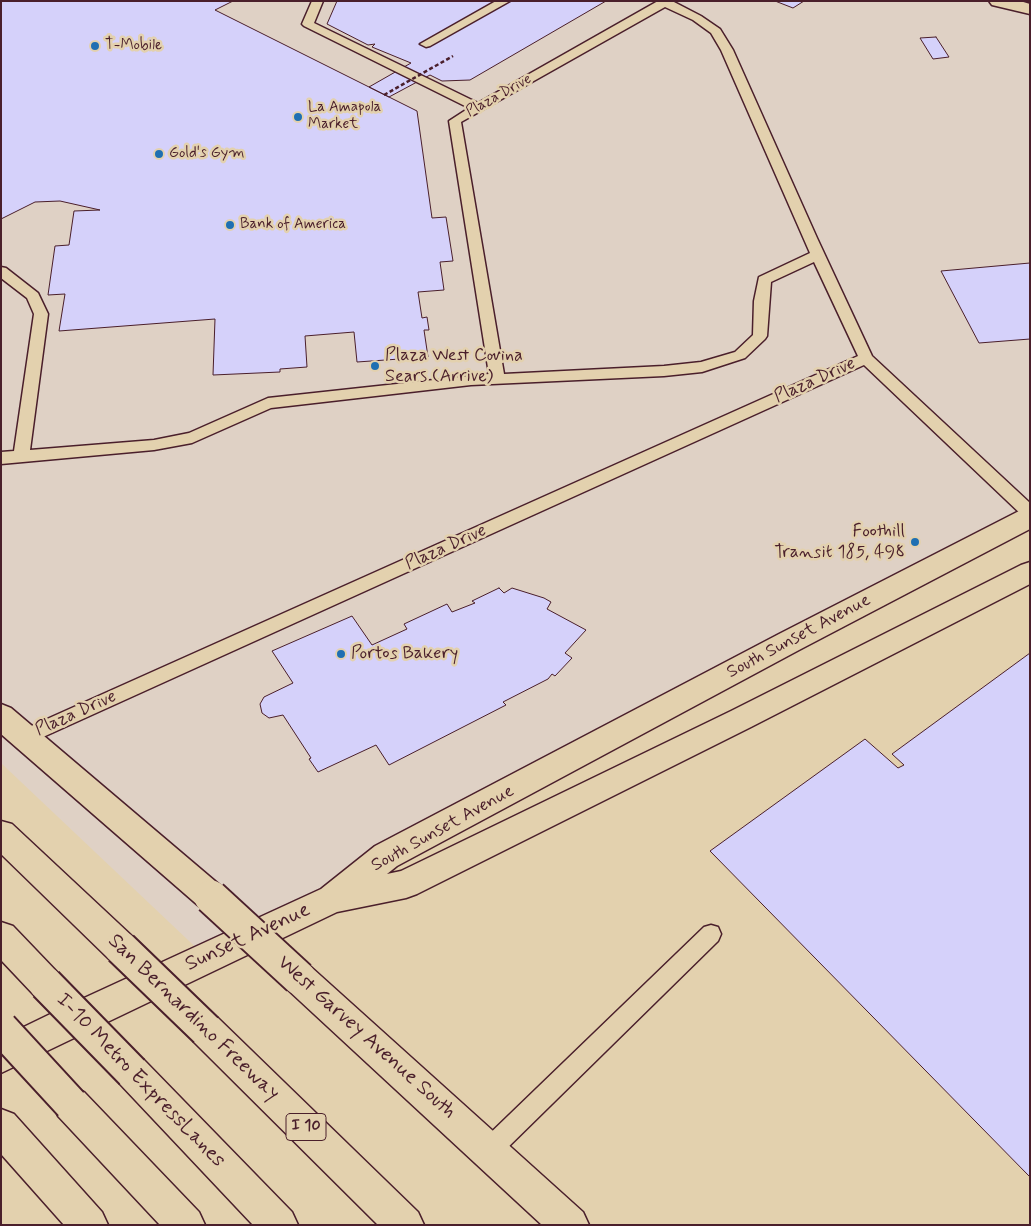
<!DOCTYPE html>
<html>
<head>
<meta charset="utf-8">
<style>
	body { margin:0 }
	#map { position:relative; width:1031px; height:1226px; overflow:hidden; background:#e3d1ae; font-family:Mynerve,sans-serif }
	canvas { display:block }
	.frame { position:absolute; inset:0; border:2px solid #4a1f2b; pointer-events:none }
</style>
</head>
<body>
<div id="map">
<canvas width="1031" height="1226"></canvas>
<div class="frame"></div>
</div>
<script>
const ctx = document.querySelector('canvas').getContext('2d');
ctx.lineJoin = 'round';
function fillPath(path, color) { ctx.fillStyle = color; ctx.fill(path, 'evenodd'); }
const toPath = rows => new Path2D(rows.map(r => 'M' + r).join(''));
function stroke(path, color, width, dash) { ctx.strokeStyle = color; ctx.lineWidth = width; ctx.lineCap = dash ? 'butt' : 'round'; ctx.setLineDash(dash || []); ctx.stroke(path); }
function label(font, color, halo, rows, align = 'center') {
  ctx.font = font + ' Mynerve,sans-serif'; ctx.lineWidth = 5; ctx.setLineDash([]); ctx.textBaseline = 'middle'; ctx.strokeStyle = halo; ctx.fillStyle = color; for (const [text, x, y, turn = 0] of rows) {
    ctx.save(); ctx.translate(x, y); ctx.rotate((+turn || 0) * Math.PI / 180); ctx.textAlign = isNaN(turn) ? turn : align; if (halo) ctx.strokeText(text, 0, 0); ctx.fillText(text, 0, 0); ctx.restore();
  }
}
const built = toPath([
	[1,1,1019,1,1030,5,1030,517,207,958,1,763]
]);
const building = toPath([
	[1,1,233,1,215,10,417,111,432,218,446,217,453,261,440,262,444,290,418,292,422,318,427,317,429,330,424,330,428,357,357,362,354,332,305,336,307,367,280,369,280,372,213,375,215,319,59,331,65,294,48,295,55,246,69,245,74,211,100,210,60,201,35,202,1,219,1,1],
	[337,1,606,1,470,80,442,81,430,75,389,97,369,87,411,63,372,47,375,44,368,45,327,24,337,1],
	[775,1,804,1,793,8,775,1],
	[936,37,949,57,933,59,920,38,936,37],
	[1030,263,1030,339,979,343,941,271,1030,263],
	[499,588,504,593,512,588,544,598,551,602,547,609,586,630,565,653,572,658,555,676,552,674,548,679,503,702,506,705,389,765,376,745,318,772,309,759,311,758,283,715,269,718,262,713,260,704,264,697,293,683,272,651,352,616,372,645,407,629,404,624,447,604,452,612,475,603,472,601,499,588],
	[1030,653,1030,1177,710,851,865,739,898,768,904,765,892,754,1030,653]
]);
const lane = toPath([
	[312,1,323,1,314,23,478,103,658,1,672,1,701,16,720,29,733,50,817,238,872,356,1030,503,1030,519,1024,517,864,365,32,742,25,745,18,742,16,737,18,732,858,356,814,262,771,282,767,336,765,339,745,358,702,372,664,376,471,385,271,408,192,443,154,450,1,464,1,452,14,451,34,314,27,298,1,278,1,267,6,268,38,293,48,314,30,450,154,440,189,433,268,398,489,374,449,121,469,108,304,26,302,24,312,1],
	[665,7,693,20,711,33,721,50,810,253,759,277,754,301,753,335,735,352,701,362,664,366,504,374,461,122,665,7],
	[496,1,510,1,430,46,426,47,420,44,496,1],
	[711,925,718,927,721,934,718,941,497,1158,489,1162,481,1158,477,1150,481,1142,704,927,711,925]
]);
const street = toPath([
	[1,704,11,708,222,887,227,897,222,907,211,911,200,907,1,734,1,704],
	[299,962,311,967,583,1212,589,1225,542,1225,287,989,282,978,287,967,299,962]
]);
const secondary = toPath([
	[989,1,1020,1,1030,4,1030,14,992,5,989,1]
]);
const primary = toPath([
	[1030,508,1030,529,799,650,397,866,387,874,401,871,731,711,1021,565,1030,562,1030,584,751,727,417,894,406,898,337,912,1,1073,1,1038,71,1004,321,889,375,846,779,634,1021,510,1030,508]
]);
const highway = toPath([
	[1,821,12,824,133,937,137,948,133,959,121,963,109,959,1,854,1,821],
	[1,922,13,926,58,973,63,984,58,995,46,1000,34,995,1,960,1,922],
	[206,1014,218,1018,418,1212,424,1225,378,1225,194,1042,189,1030,194,1018,206,1014],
	[132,1055,144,1060,292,1212,298,1225,253,1225,120,1084,115,1072,120,1060,132,1055],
	[71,1086,84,1092,199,1212,205,1225,160,1225,58,1116,53,1104,58,1092,71,1086],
	[1,1109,14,1114,102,1212,108,1225,64,1225,1,1154,1,1109]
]);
const pathBridge = toPath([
	[384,95,453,56]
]);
const streetBridge = toPath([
	[211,897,299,978]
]);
const highwayBridge = toPath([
	[121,948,206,1030],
	[46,984,132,1072],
	[1,1028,71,1104]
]);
const markers = [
	[95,46,5,"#1f6fb2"],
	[298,117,5,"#1f6fb2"],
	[159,154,5,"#1f6fb2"],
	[230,225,5,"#1f6fb2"],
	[375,366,5,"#1f6fb2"],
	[915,542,5,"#1f6fb2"],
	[341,654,5,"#1f6fb2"]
];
const farPoinames = [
	["T-Mobile",105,46],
	["La Amapola",308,108],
	["Market",308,125],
	["Gold's Gym",169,154],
	["Bank of America",240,225]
];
const farStreetnames = [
	["Plaza Drive",499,96,-29]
];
const shields = [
	[306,1127,40]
];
const shieldNames = [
	["I 10",306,1127]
];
const poiNames = [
	["Plaza West Covina",385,356],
	["Sears (Arrive)",385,377],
	["Foothill",905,532,"right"],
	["Transit 185, 498",905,553,"right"],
	["Portos Bakery",351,654]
];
const streetNames = [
	["Plaza Drive",815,381,-24],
	["Plaza Drive",446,548,-24],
	["South Sunset Avenue",799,637,-28],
	["Plaza Drive",76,714,-24],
	["South Sunset Avenue",443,829,-29]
];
const nearStreetnames = [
	["Sunset Avenue",248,938,-25],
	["San Bernardino Freeway",193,1018,44],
	["West Garvey Avenue South",366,1038,42],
	["I-10 Metro ExpressLanes",140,1081,46]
];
fillPath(built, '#dfd1c5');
fillPath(building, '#d5d1fa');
stroke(building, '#4a1f2b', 1);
stroke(lane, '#4a1f2b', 3);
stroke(street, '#4a1f2b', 3);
stroke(secondary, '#4a1f2b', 3);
stroke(primary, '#4a1f2b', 3);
stroke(highway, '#4a1f2b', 3);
fillPath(lane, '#e3d1ae');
fillPath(street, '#e3d1ae');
fillPath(secondary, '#e3d1ae');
fillPath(primary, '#e3d1ae');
fillPath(highway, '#e3d1ae');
stroke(streetBridge, '#4a1f2b', 37, []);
stroke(highwayBridge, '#4a1f2b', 37, []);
stroke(pathBridge, '#4a1f2b', 2.5, [4, 2.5]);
stroke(streetBridge, '#e3d1ae', 33);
stroke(highwayBridge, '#e3d1ae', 33);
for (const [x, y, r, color] of markers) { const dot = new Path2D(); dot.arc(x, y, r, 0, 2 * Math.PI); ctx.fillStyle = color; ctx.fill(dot); stroke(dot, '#e3d1ae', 2); }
label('15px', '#4a1f2b', '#e3d1ae', farPoinames, 'left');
label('15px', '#4a1f2b', '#e3d1ae', farStreetnames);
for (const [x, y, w] of shields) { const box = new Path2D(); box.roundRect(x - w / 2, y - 13.5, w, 27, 4); ctx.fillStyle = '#e3d1ae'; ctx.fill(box); stroke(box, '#4a1f2b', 1); }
label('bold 16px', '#4a1f2b', null, shieldNames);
label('18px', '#4a1f2b', '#e3d1ae', poiNames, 'left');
label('18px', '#4a1f2b', '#e3d1ae', streetNames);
label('21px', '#4a1f2b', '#e3d1ae', nearStreetnames);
</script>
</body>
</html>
